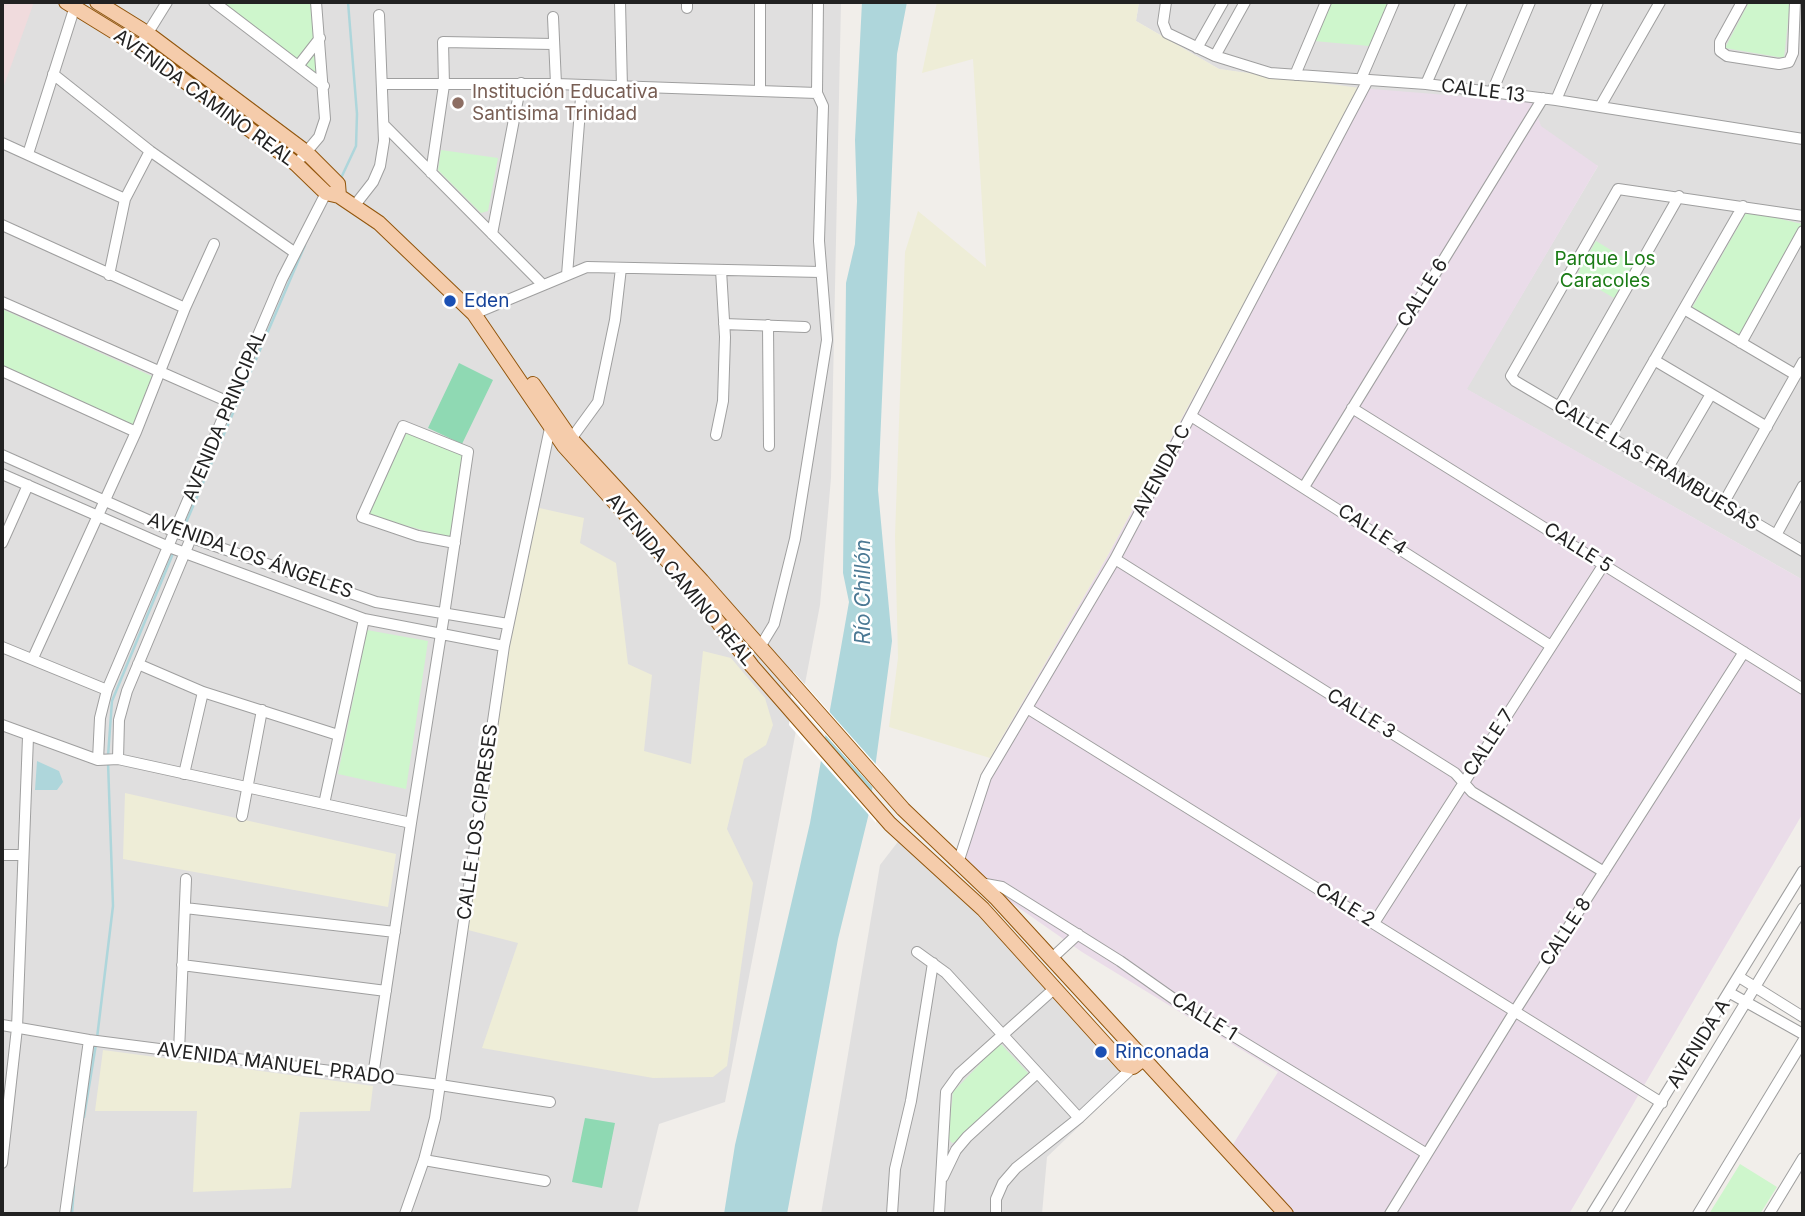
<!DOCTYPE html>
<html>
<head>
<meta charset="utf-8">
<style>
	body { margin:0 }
	#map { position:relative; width:1805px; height:1216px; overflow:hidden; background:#f1eeea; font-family:Inter,sans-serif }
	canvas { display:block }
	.frame { position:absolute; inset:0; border:4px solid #222; pointer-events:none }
</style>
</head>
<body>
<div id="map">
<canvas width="1805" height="1216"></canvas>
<div class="frame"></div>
</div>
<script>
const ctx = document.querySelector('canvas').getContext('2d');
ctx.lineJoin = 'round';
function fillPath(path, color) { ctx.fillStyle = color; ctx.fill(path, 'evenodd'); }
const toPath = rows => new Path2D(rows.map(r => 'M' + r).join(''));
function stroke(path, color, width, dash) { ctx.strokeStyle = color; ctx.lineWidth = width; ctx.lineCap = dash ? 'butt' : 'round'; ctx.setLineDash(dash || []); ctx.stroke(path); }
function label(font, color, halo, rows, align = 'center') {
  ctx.font = font + ' Inter,sans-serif'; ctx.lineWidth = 5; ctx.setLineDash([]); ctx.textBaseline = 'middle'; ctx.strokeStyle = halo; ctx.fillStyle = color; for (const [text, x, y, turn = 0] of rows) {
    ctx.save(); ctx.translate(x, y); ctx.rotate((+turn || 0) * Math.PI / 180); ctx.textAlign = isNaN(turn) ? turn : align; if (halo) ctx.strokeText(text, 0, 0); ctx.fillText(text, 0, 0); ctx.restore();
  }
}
const residential = toPath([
	[2,2,841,2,831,478,820,605,725,1102,659,1124,637,1214,2,1214],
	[1139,2,1803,2,1803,580,1466,389,1598,166,1314,84,1219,69,1136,21],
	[907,830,976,893,1138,1070,1047,1157,1042,1214,821,1214,880,865]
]);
const commercial = toPath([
	[2,2,34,2,2,91]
]);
const industrial = toPath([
	[1360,88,1533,102,1541,126,1598,166,1467,389,1803,580,1803,813,1569,1214,1288,1214,1232,1146,1278,1072,1082,952,1009,901,964,859,982,772,1108,555]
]);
const farmland = toPath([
	[937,2,1139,2,1136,21,1219,69,1360,88,1108,555,990,758,889,727,898,658,895,536,905,252,918,211,986,267,973,59,922,73],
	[535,507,584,518,580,543,616,563,628,664,652,675,644,751,691,764,703,651,731,658,765,698,773,725,766,745,744,759,727,829,753,883,727,1066,713,1077,653,1078,482,1048,518,943,468,930,504,670],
	[125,793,396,854,388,907,123,859],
	[103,1050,373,1086,370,1111,300,1112,291,1188,193,1192,197,1111,95,1111]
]);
const park = toPath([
	[223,2,312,2,320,79,278,44],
	[1331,2,1388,4,1369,46,1314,41],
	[1749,2,1790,2,1784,58,1725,48],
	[441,150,498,158,488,211,481,213,438,170],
	[1747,211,1802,224,1740,336,1692,308],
	[1596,241,1634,264,1614,298,1576,276],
	[2,309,156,378,133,426,2,366],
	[407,432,463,455,451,538,368,515],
	[367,630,428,641,406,789,338,774],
	[1000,1043,1029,1074,958,1141,952,1143,948,1138,953,1092],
	[1740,1164,1777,1187,1760,1214,1709,1214]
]);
const pitch = toPath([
	[459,363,493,380,462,444,428,428],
	[585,1118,615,1123,602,1188,572,1182]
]);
const water = toPath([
	[862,2,907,2,897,54,878,490,892,641,869,813,838,939,787,1214,724,1214,735,1145,810,823,849,602,843,573,846,283,855,244,857,201,855,140],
	[37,761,59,771,63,782,57,790,35,790]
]);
const pier = toPath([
	[793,671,882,771,879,794,791,697],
	[791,703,878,801,876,823,789,725]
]);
const stream = toPath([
	[341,178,356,146,357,114,348,2],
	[182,532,305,245],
	[108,756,112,701,174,551],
	[97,1038,113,906,108,762],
	[84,1117,96,1044],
	[72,1214,74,1186]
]);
const minor = toPath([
	[214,2,324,86],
	[620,2,622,88],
	[687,2,687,8],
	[760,2,760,91],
	[1166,2,1163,23,1167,33,1215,56,1270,73,1426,84,1556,100,1803,139],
	[1742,2,1720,42,1720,51,1727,56,1779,64,1789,62,1793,53,1795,2],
	[553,17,556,84],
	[144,39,167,2],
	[1197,48,1223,2],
	[1215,56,1245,2],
	[299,65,320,38],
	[53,74,150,151,294,252],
	[1295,75,1326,2],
	[1361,79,1394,2],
	[384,84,556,84,817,93],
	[1426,84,1462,2],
	[1492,92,1530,2],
	[1556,100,1598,2],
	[1601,105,1660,2],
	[384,125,543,285],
	[2,143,125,199],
	[28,154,76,3],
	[302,157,319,137,325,119,316,2],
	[431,173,444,85,443,42,553,44],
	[355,205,373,182,380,166,384,141,379,15],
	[1803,216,1618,189,1511,376,1515,381,1803,551],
	[2,225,185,308],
	[492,234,521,83],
	[109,275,125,199,150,151],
	[567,275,582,85],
	[2,302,231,403],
	[1684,309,1796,375],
	[474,314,587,267,821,272],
	[724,324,805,327],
	[768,325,769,446],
	[1741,343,1803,231],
	[1654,360,1767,427],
	[2,371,136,432],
	[1559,407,1679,196],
	[1352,408,1803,689],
	[1191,416,1551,646],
	[716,435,723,401,725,337,721,270],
	[1610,437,1743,206],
	[571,439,598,402,615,320,621,268],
	[2,455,175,532,376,602,508,624],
	[1666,471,1711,394],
	[2,474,169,547,364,619,504,646],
	[1304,487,1543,98],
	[1723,504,1803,362],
	[1776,535,1803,486],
	[2,543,28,485],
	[1115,559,1455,773,1472,792,1604,872],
	[2,647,107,690],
	[760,647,774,624,795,539,827,340,819,241,823,106,817,93,818,2],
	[33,658,136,432,185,308,214,244],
	[138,664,203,692,338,735],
	[1027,708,1662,1103],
	[2,725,98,760,118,759,119,720,127,691,191,538],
	[118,759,411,823],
	[98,760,100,718,107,690,282,279,326,193],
	[184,774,203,692],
	[324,804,364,619],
	[242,816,262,710],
	[2,855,23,855],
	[958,863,986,777,1115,559,1368,80],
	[980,883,1002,887,1120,961,1181,1004,1427,1154],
	[185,908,395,932],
	[1374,923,1604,564],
	[917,952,946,973,1079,1118],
	[1051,959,1078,934],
	[182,965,386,991],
	[1739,977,1803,1017],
	[1730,993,1803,1034],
	[2,1025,89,1040,440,1085,550,1102],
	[179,1052,186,879],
	[373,1076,411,823,444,615,468,452,403,426,362,517,418,536,455,543],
	[424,1160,545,1181],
	[2,1163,17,1028,28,737],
	[943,1177,956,1150,967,1137,1036,1074],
	[65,1214,89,1040],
	[405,1214,424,1160,435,1118,504,646,550,428],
	[892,1214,895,1169,911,1101,933,963],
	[939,1214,946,1092,959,1074,1055,988],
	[996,1214,996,1199,1003,1183,1016,1168,1079,1118,1133,1067],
	[1390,1214,1515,1011,1744,652],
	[1592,1214,1803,871],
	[1617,1214,1803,908],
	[1698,1214,1803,1041],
	[1769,1214,1803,1158]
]);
const major = toPath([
	[66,2,139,47,296,164,326,193,339,196,379,223,474,314,564,446,692,588,752,666,890,824,983,909,1124,1065,1133,1067,1142,1060],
	[97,2,147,33,306,152,338,184,339,196],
	[533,384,571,439,702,581,903,809,997,899,1286,1214]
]);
const markers = [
	[458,103,7,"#8d6e63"],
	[450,301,7,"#1a4fb4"],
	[1101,1052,7,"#1a4fb4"]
];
const streetNames = [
	["CALLE 13",1483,91,7],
	["AVENIDA CAMINO REAL",204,98,36],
	["CALLE 6",1423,293,-58],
	["AVENIDA PRINCIPAL",225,416,-67],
	["CALLE LAS FRAMBUESAS",1656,465,31],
	["AVENIDA C",1162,471,-62],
	["CALLE 4",1372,530,33],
	["CALLE 5",1578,548,32],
	["AVENIDA LOS ÁNGELES",250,556,20],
	["AVENIDA CAMINO REAL",680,580,50],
	["CALLE 3",1361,714,32],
	["CALLE 7",1489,743,-57],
	["CALLE LOS CIPRESES",478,822,-82],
	["CALE 2",1345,905,32],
	["CALLE 8",1566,932,-57],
	["CALLE 1",1204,1017,32],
	["AVENIDA A",1699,1044,-58],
	["AVENIDA MANUEL PRADO",276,1064,7]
];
const educationNames = [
	["Institución Educativa",472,92],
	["Santisima Trinidad",472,114]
];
const parkNames = [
	["Parque Los",1605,259],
	["Caracoles",1605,281]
];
const transitNames = [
	["Eden",464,301],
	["Rinconada",1115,1052]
];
const waterNames = [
	["Río Chillón",864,592,-90]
];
fillPath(residential, '#e0dfdf');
fillPath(commercial, '#f0dbdd');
fillPath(industrial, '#eadce9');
fillPath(farmland, '#eeedd7');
fillPath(park, '#cef6cc');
fillPath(pitch, '#8fd9b3');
fillPath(water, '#aed6db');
fillPath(pier, '#fff');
stroke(stream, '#aed6db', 2.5);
stroke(minor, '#9f9f9f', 12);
stroke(major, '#93560c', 16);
stroke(minor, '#fff', 10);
stroke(major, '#f5ccab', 14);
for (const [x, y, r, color] of markers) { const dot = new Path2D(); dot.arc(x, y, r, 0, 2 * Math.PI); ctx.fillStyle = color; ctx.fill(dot); stroke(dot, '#fff', 2.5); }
label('19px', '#222', '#fff', streetNames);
label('19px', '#785e54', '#fff', educationNames, 'left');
label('19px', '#1a7b15', '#fff', parkNames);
label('19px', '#164399', '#fff', transitNames, 'left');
label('italic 21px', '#4b7994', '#fff', waterNames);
</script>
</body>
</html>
